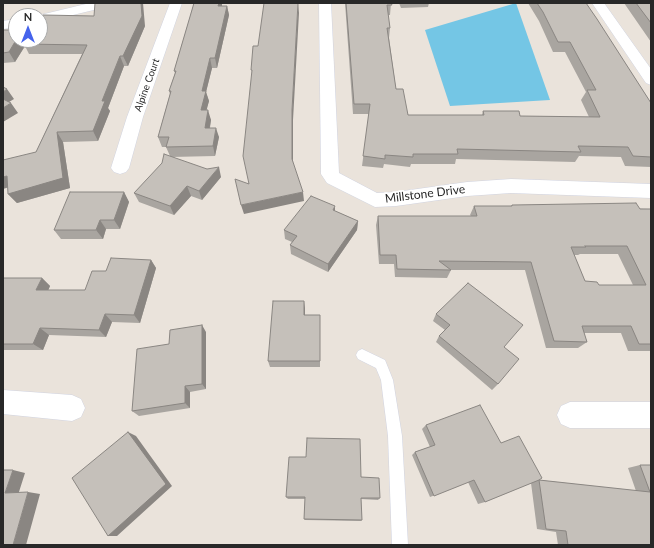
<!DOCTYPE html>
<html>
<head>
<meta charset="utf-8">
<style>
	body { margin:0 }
	#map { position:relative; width:654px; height:548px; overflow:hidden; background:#eae3db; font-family:Lato,sans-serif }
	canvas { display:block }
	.frame { position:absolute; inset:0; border:4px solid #282828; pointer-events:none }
	.north { position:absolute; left:8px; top:8px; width:40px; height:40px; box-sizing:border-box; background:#fff; border:1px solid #a9a9a9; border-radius:50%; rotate:0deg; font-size:11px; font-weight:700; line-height:16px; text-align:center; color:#282828 }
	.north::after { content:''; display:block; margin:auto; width:14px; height:18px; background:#4563ec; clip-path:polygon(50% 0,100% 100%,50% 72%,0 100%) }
</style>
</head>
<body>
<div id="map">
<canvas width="654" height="548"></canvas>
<div class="frame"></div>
<div class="north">N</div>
</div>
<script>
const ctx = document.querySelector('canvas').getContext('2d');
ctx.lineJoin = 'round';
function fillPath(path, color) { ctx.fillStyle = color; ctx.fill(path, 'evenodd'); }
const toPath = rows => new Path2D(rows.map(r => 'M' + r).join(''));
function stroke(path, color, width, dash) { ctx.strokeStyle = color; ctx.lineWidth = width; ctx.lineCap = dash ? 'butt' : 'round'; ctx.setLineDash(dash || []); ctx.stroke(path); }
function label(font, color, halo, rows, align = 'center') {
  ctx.font = font + ' Lato,sans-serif'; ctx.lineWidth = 3.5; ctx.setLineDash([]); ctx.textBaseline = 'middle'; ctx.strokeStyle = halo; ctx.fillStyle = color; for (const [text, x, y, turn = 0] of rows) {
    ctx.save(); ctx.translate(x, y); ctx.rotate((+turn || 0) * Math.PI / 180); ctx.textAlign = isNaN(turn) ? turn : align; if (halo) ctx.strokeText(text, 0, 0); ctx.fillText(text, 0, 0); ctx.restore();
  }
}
const water = toPath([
	[516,3,550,100,450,106,425,30]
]);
const service = toPath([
	[362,349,385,360,393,380,402,436,408,545,392,545,388,436,381,380,376,368,358,359,356,355,358,351,362,349]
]);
const minor = toPath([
	[90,3,112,3,110,6,40,23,40,16,36,16,90,3],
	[170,3,182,3,143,117,129,168,126,172,120,174,114,172,111,168,127,117,170,3],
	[319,3,331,3,339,173,377,193,396,192,467,182,511,179,651,184,651,198,511,193,467,196,396,206,375,207,327,183,321,174,319,3],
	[592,3,604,3,651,69,651,85,646,83,592,3],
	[16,19,16,27,3,29,3,21,16,19],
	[3,390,72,395,81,399,85,408,81,417,72,421,3,414,3,390],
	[570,402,651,402,651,428,570,428,561,424,557,415,561,406,570,402]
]);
const wall = toPath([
	[194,3,222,3,222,6,227,6,229,15,217,68,212,68,206,92,209,101,206,110,211,120,210,128,219,137,215,156,171,157,221,177,202,200,191,196,174,215,139,202,134,193,170,156,166,147,162,147,158,137,170,94,169,91,175,73,174,71],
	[345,3,391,3,390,15,388,15,390,28,389,38,396,89,408,115,482,115,483,111,520,116,589,117,581,100,586,92,565,52,553,52,539,21,528,3,586,3,651,103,651,167,625,166,621,157,579,156,575,162,456,159,455,164,411,164,410,167,384,164,383,168,362,166,369,114,353,114],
	[399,3,429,3,428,7,401,8],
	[624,3,651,3,651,42],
	[145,26,128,66,124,66,108,108,110,111,98,141,63,142,70,188,17,203,8,194,36,152,82,54,29,54,25,46,15,62,3,63,3,30,16,40],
	[124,192,129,202,120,229,106,229,103,239,61,239,54,230],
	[512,205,651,209,651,351,628,351,621,333,584,333,587,342,578,348,546,348,525,270,450,270,451,270,447,278,395,277,394,264,379,264,376,225,378,216,471,216,470,215,474,206,511,206],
	[580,254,618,254,633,285,599,285,585,281,574,255,578,255],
	[335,211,358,221,357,230,328,272,291,254,290,245,292,242,285,239,284,230],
	[151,260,156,268,140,323,112,322,106,337,49,335,43,350,3,350,3,278,42,278,50,286,48,290,85,290,106,271],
	[305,308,305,315,320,315,320,367,270,367,268,361],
	[436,314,504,347,498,384,492,390,436,342,439,336,445,330,433,321],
	[206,332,206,389,190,392,190,408,139,416,132,411,169,344],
	[426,425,501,443,539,480,636,491,628,468,640,465,651,465,651,545,558,545,556,532,537,529,531,483,485,502,478,504,468,482,430,497,412,455,415,452,430,447,422,429],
	[361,477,380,498,378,500,361,499,362,520,361,521,305,520,304,519,305,499,288,499,286,497]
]);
const shadedWall = toPath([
	[141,3,143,3,145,26,128,66,123,56],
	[219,3,222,3,222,6,218,6],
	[298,3,299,13,293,120,293,169,292,159,292,110],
	[227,6,229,15,217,68,215,58],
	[16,40,29,40,23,44,25,46,15,62,9,52],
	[120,56,124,66,108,108,110,111,98,141,93,131,102,101],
	[210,58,212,68,206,92,209,101,204,120,201,110,202,91],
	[7,89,14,99,4,105,3,103,3,92],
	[11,103,18,113,3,122,3,108],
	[208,110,211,120,208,137,205,128],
	[216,128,219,137,215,156,213,146],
	[57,132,63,142,70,188,17,203,8,194],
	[219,167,221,177,202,200,199,191],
	[7,176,16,185,3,189,3,177],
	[187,186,191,196,174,215,170,206],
	[124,192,129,202,120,229,114,220],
	[303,192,304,201,244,214,241,205],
	[335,206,335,215,333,210],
	[100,220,106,229,103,239,96,230],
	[358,221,357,230,328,272,328,264],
	[151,260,156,268,140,323,134,315],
	[42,278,50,286,45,298,36,290],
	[304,301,305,308,305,322,304,315],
	[105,314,112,322,106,337,99,330],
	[202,325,206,332,206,389,202,384],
	[40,328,49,335,43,350,33,344],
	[185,386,190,392,190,408,185,403],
	[128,432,136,436,172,486,117,536,108,536],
	[13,470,25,473,18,495,5,493],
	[28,492,40,494,26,545,13,545]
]);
const building = toPath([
	[95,3,141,3,142,16,123,56,120,56,102,101,105,101,93,131,57,132,63,178,8,194,7,176,3,177,3,160,36,152,87,45,23,44,26,40,40,40,40,20,43,15,94,16,95,3],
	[194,3,219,3,218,6,227,6,215,58,210,58,202,91,206,91,201,110,208,110,205,128,216,128,213,146,166,147,169,137,158,137,171,91,169,91,176,71,174,71,194,3],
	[264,3,298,3,292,110,292,159,303,192,241,205,235,179,249,184,243,156,252,70,251,70,253,46,258,46,264,3],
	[346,3,391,3,392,5,387,5,390,28,387,28,396,89,403,89,408,115,484,115,483,111,519,111,520,116,600,117,587,90,596,90,570,42,558,42,543,12,537,3,586,3,597,19,651,103,651,157,633,156,628,147,578,146,581,152,457,149,458,154,413,154,413,157,385,155,385,159,363,156,370,104,354,104,346,3],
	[636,3,651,3,651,23,636,3],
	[3,30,16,30,16,40,9,52,3,53,3,30],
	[3,87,7,89,3,92,3,87],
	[3,99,11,103,3,108,3,99],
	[164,154,207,169,219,167,199,191,187,186,170,206,134,193,162,163,164,154],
	[70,192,124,192,114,220,100,220,96,230,54,230,70,192],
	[311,196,335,206,333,210,358,221,328,264,290,245,297,236,284,230,311,196],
	[636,203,640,209,651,209,651,344,639,344,631,326,582,326,587,342,554,341,531,262,439,261,451,270,397,269,396,255,380,255,378,216,477,216,474,206,512,206,512,205,636,203],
	[585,246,627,246,646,285,599,285,597,282,585,281,571,247,586,247,585,246],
	[111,258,151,260,134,315,105,314,99,330,40,328,33,344,3,344,3,278,42,278,36,290,85,290,92,271,106,271,111,258],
	[468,283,523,325,504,347,519,359,498,384,439,336,450,325,436,314,468,283],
	[273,301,304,301,304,315,320,315,320,361,268,361,273,301],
	[202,325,202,384,185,386,185,403,132,411,137,349,169,344,170,330,202,325],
	[480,405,501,443,519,436,542,478,539,480,650,492,640,465,651,465,651,545,568,545,566,531,546,529,539,480,485,502,474,480,434,496,415,452,435,445,426,425,480,405],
	[128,432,166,484,108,536,72,478,128,432],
	[307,438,360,439,361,477,379,478,380,498,361,498,362,520,304,519,305,497,286,497,289,457,306,457,307,438],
	[3,470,13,470,5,493,28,492,13,545,3,545,3,470]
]);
const farStreetnames = [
	["Alpine Court",147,85,-70]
];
const streetNames = [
	["Millstone Drive",425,194,-7]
];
fillPath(water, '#74c6e5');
stroke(service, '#d0d3e0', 1);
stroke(minor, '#d0d3e0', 1);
fillPath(service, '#fff');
fillPath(minor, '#fff');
fillPath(wall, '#a9a5a0');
fillPath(shadedWall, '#8a8682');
fillPath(building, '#c5c0ba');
stroke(building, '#8a8682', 1);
label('10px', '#282828', '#fff', farStreetnames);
label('12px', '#282828', '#fff', streetNames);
</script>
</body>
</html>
